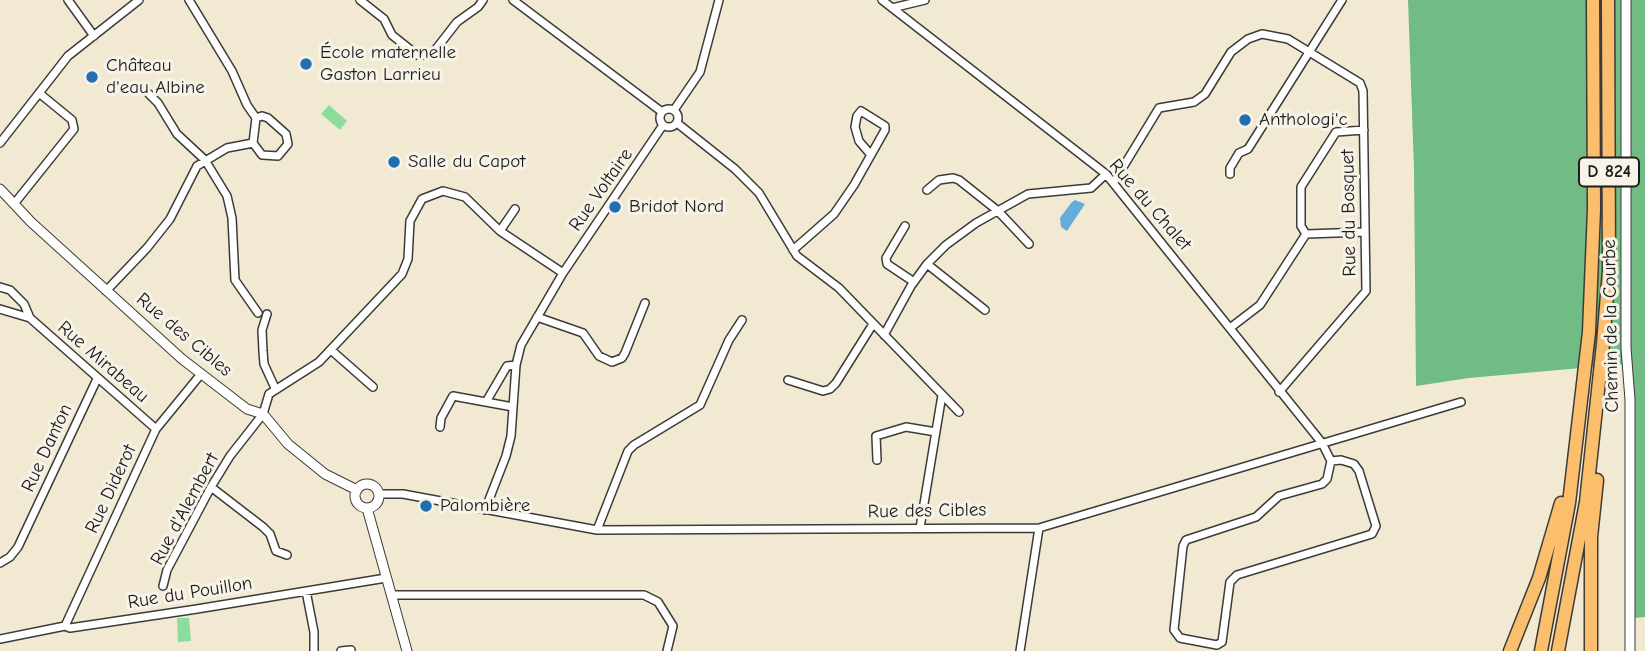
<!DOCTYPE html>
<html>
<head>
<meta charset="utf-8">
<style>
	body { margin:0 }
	canvas { display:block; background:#f2e9d3 }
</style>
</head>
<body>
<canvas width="1645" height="651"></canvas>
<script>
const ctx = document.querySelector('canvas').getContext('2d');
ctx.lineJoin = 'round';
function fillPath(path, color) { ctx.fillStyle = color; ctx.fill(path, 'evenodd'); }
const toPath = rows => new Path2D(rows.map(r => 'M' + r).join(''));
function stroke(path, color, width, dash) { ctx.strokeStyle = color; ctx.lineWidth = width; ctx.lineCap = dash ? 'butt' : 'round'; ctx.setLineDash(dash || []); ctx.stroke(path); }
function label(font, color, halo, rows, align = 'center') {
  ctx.font = font + ' "Comic Neue",sans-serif'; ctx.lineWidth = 6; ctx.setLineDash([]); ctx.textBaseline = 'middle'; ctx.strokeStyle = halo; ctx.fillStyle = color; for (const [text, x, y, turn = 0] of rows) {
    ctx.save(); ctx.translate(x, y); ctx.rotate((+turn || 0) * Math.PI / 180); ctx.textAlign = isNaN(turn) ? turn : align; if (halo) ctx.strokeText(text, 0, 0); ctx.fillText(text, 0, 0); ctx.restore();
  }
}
const green = toPath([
	[329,105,347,121,340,130,321,114],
	[177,618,189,618,191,641,178,642]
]);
const forest = toPath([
	[1408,0,1645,0,1645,617,1635,618,1628,484,1626,364,1469,378,1416,386,1414,169]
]);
const water = toPath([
	[1075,200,1085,204,1067,231,1061,227,1060,218,1071,203]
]);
const minor = toPath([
	[68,0,94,36],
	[189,0,232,71,247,105,256,118,253,143,262,155,278,156,288,144,286,134,268,118,262,116,256,118],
	[360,0,384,19,392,35,417,55,429,55,436,49,457,22,478,7,483,0],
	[513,0,662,112],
	[882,0,1106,174,1322,443,1331,461,1341,460,1354,464,1359,471,1376,526,1372,534,1237,575,1230,582,1222,642,1217,645,1180,638,1174,630,1183,546,1186,540,1256,517,1279,496,1322,484,1327,479,1331,461],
	[892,8,925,0],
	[149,94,158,103,177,134,205,160,227,196,232,218,235,280,258,313],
	'660 118a9 9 0 1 1 18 0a9 9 0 1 1-18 0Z',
	[674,110,700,72,719,0],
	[677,123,735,169,759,193,797,256,839,288,959,412],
	[0,143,68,56,139,0],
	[1230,174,1230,168,1239,153,1248,149,1342,0],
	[1114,182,1159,108,1194,102,1205,94,1231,52,1248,39,1262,34,1288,39,1360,83,1363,91,1366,291,1279,392],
	[927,190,939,180,953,178,959,180,998,211,1029,244],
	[14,204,74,129,72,120,39,93],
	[515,209,500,231,563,273],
	[905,226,886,258,887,264,914,282],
	[1306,234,1301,226,1301,187,1336,132,1364,130],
	[793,250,834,214,854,185,885,130,885,126,861,111,857,116,855,127,859,141,871,155],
	[927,264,985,310],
	[0,287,10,290,24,304,30,318,156,429],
	[106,291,147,248,170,219,197,166,227,148,253,143],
	[0,309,30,318],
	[267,314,262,330,263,351,264,364,275,388],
	[537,317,583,333,599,356,612,362,622,358,625,353,645,303],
	[1230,328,1260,305,1306,234,1365,232],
	[884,335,911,286,927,264,946,245,976,223,1028,194,1091,188,1106,174],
	[331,350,373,387],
	[788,380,823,391,830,389,836,383,873,324],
	[486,402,507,366,516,365],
	[440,427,441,418,453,396,513,407],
	[877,460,876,436,906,427,936,432],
	[211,487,263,527,270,534,276,551,287,555],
	[379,494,403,494,597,530,1039,528,1461,402],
	[485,510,506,456,511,436,516,365,521,345,563,273,663,125],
	[920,528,942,395],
	[597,530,628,451,634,445,700,405,729,340,742,320],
	[0,563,10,557,18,547,97,379],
	[163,586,167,570,211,487,230,456,263,414,269,394,319,362,402,274,408,259,410,221,422,199,443,191,465,197,500,231],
	[306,591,314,632,314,651],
	[392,595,644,595,658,602,673,626,667,651],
	[65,626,156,429,201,374],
	[0,639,65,626,70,628,197,609,386,578],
	[341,651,351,650],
	[1020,651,1039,528]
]);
const tertiary = toPath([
	[1626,0,1626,348,1630,400,1630,651],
	[0,189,31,222,182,359,247,409,263,414,288,444,325,474,357,490],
	'355 496a12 12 0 1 1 24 0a12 12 0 1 1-24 0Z',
	[367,508,407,651]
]);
const trunk = toPath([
	[1510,651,1539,578,1561,503],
	[1541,651,1569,503,1589,332,1594,209,1593,0],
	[1558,651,1586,502,1603,344,1609,270,1608,0],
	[1591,651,1591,537,1597,480]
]);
const markers = [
	[306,64,7,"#1f6fb2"],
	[92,77,7,"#1f6fb2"],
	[1245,120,7,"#1f6fb2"],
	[394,162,7,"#1f6fb2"],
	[615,207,7,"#1f6fb2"],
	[426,506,7,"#1f6fb2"]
];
const shields = [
	[1609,172,60]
];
const shieldNames = [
	["D 824",1609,172]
];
const poiNames = [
	["École maternelle",320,53],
	["Gaston Larrieu",320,75],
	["Château",106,66],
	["d'eau Albine",106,88],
	["Anthologi'c",1259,120],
	["Salle du Capot",408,162],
	["Bridot Nord",629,207],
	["Palombière",440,506]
];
const streetNames = [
	["Rue Voltaire",601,190,-55],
	["Rue du Chalet",1150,205,49],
	["Rue du Bosquet",1349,213,-91],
	["Chemin de la Courbe",1611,326,-91],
	["Rue des Cibles",184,335,40],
	["Rue Mirabeau",103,362,41],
	["Rue Danton",47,448,-65],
	["Rue Diderot",111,489,-65],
	["Rue d'Alembert",185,509,-62],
	["Rue des Cibles",927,511,-1],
	["Rue du Pouillon",190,593,-9]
];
fillPath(green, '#8bdd9d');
fillPath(forest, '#70bc84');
fillPath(water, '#63addb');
stroke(minor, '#3c3b37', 10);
stroke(tertiary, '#3c3b37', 11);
stroke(trunk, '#3c3b37', 15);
stroke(minor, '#fff', 7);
stroke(tertiary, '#fff', 9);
stroke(trunk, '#fabe6d', 12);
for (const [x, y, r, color] of markers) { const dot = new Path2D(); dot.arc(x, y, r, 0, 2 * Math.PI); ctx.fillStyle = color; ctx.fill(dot); stroke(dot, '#f7f3e8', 2.5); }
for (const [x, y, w] of shields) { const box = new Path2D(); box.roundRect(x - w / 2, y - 14.5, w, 29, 5); ctx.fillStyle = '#f7f3e8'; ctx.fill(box); stroke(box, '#1c1c1c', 2); }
label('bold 18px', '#1c1c1c', null, shieldNames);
label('19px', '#1c1c1c', '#f7f3e8', poiNames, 'left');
label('19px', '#1c1c1c', '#f7f3e8', streetNames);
</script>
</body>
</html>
